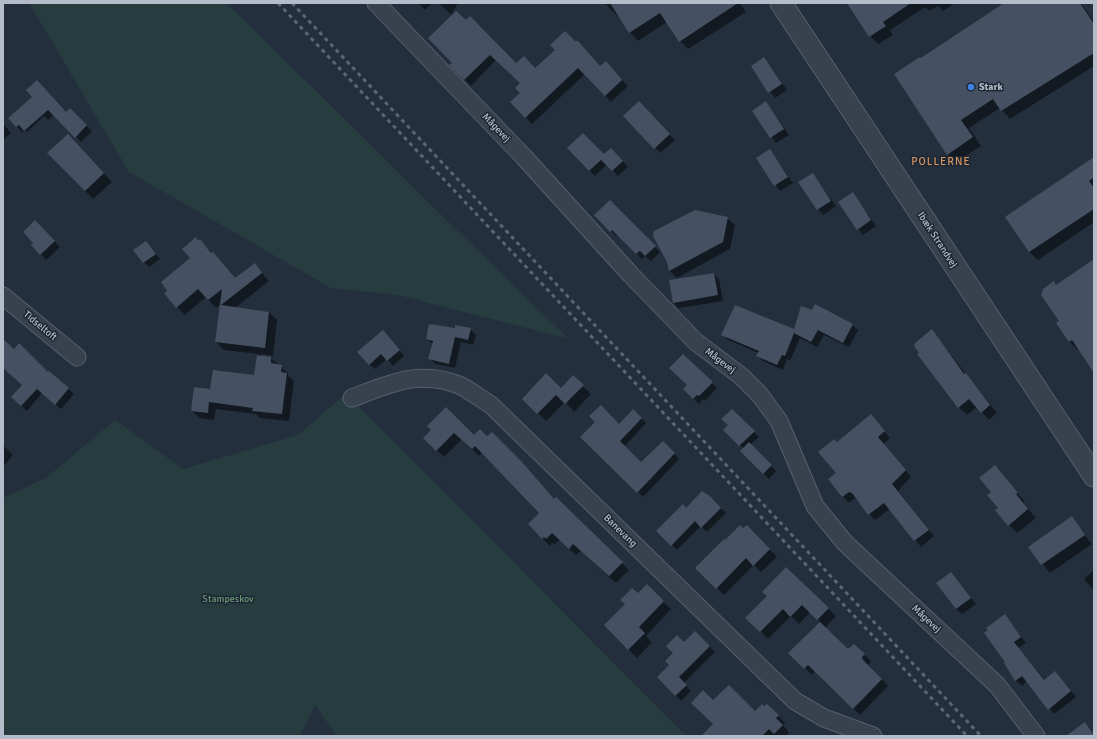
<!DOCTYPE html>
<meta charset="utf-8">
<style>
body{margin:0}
#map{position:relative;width:1097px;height:739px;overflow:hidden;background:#242f3e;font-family:Signika,sans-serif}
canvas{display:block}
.frame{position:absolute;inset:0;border:4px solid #b4bcc9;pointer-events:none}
</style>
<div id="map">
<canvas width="1097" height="739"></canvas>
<div class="frame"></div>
</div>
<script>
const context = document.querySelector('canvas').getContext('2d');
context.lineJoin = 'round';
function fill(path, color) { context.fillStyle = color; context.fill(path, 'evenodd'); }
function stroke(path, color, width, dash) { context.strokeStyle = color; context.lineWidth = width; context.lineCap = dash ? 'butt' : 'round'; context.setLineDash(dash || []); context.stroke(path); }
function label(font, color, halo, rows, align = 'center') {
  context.font = font + ' Signika,sans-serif'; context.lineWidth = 3; context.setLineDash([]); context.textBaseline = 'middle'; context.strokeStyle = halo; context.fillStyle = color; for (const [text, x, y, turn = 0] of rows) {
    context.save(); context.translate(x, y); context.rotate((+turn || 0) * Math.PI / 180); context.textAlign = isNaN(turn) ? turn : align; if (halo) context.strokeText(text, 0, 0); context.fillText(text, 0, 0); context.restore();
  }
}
fill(new Path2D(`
 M29 3H226C341 114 453 228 569 339L398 295 331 288 129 172Z
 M346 393 686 736H337L315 705 300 736H3V498L46 478 115 420 183 469 298 435Z`), '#263c3f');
fill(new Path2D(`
 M418 3H432L425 10Z
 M439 3H458L451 15Z
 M605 3H740L746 12 688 49 680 41 667 22 638 41 630 32 618 15 617 16Z
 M848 3H955L943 11 938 6 929 11 925 7 890 30 893 35 878 44 870 36Z
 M1006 3H1081L1094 22V66L1010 119 1000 108 969 128 981 146 956 162 948 154 921 60Z
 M456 13 516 64 535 69 601 67 611 69 628 86 611 102 585 74 532 124 511 102 521 93V83L496 60 471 86 451 65 453 63Z
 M764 58 787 90 775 98 752 67Z
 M33 97 66 114 70 110 92 131 81 142 54 115 48 120 44 116 27 132 25 130 22 132 10 118Z
 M639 102 675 140 660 153 625 116Z
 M766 102 789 135 776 143 753 111Z
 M3 124 11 133 3 140Z
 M76 144 112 182 93 199 85 191Z
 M569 148 604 156 611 149 628 167 618 176 607 164 595 176Z
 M770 150 793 183 780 191 757 159Z
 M1094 159V222L1038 260 1029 252Z
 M812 174 836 206 823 215 818 209Z
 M853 194 876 226 863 235 858 229Z
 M610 201 660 252 651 261 645 256 642 259 618 235 616 236 595 215Z
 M727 218 735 225 730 249 677 278 670 271 668 262Z
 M35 222 60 247 46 260 32 245 34 243Z
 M200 240 235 279 255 265 269 281 235 308 269 312 277 320 273 356 262 354 261 356 271 358 288 373V376L294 381 289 421 260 418 256 414 216 409 214 420 200 418 192 411 211 390 255 376 258 354 224 350 216 342 221 304 216 308 206 297 185 315 177 307 168 291 192 258Z
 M146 242 160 259 149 267 144 262Z
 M1094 261V370L1079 349 1078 350 1070 342 1057 324 1060 322 1054 282 1057 285Z
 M714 274 719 279 723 301 679 308 674 303Z
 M852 325 858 330 849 347 824 335 817 347 800 338 790 361 787 359 783 370 763 361 758 356 759 353 728 340 723 334 794 331Z
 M456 329H470L476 335 473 345 461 342 455 368 435 364 430 358 433 344 427 339Z
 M932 331 997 413 989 420 977 407 967 415 959 407 921 353Z
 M388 337 404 356 393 366 387 359 375 369 369 364Z
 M3 341 48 373 49 372 74 394 61 409 42 393 27 411 18 403 23 385 3 367Z
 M683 355 717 388 705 401 703 399 699 404 689 394Z
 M573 377 591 394 574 412 565 402 546 421 524 399 561 389Z
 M732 410 759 437 750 445 776 471 769 479 741 451 744 449 725 430 729 425Z
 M633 411 646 423 624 447 641 464 663 442 679 459 643 497 581 437 619 425Z
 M871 415 890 438 883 444 911 477 898 491 934 536 921 547 890 509 875 520 855 498 849 503 843 497 837 473V443Z
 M428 426 474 436 555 500 556 498 629 570 616 583 581 551 576 555 560 540 554 545 552 543 550 546 529 525 541 513 483 452 479 456 462 439 444 457 424 438 432 430Z
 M3 445 13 455 3 467Z
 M995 467 1025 502 1023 503 1036 518 1017 533 1009 525 992 492Z
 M710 498 726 513 707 532 701 526 677 550 658 531 686 509Z
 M1071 518 1092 544 1050 573 1029 547Z
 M747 527 777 557 761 572 754 565 724 595 696 568 725 542Z
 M786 568 836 616 825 628 848 651 854 645 871 661 868 665 888 686 860 715 815 671 812 675 790 653 821 622 810 612 799 624 791 616 768 639 747 618 768 596Z
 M1094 570V591L1084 579Z
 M951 573 976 604 962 614 956 609Z
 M647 586 671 609 646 636 652 642 637 658 605 625Z
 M1005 615 1026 643 1018 648 1045 680 1060 678 1076 697 1054 714 1027 681 1022 686 1016 681 1005 663 1007 662Z
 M695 632 715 652 684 683 691 691 681 701 658 677 670 665 684 643Z
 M713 702 755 713 767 705 785 723 783 725 789 733 786 736H702L714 724Z`), '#0007');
fill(new Path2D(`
 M610 3H738L679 42 660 13 629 33Z
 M847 3H911L883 22 886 26 869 37Z
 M1004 3H1080L1094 24V53L1001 111 993 99 961 120 973 137 947 155 894 74 920 57 921 58Z
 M456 11 466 20 470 16 516 63 524 56 535 68 555 50 550 45 565 31 575 41H578L600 66 606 61 622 80 605 96 578 68 525 118 510 102 520 93 515 88 520 83 490 55 464 80 449 65 452 63 428 38Z
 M764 57 782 84 768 93 751 66Z
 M37 80 66 112 70 108 87 125 75 138 48 110 24 131 19 125 16 127 8 118 32 97 26 90Z
 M639 101 670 134 654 149 623 116Z
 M766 101 784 129 770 138 752 111Z
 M583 133 604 154 611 148 623 161 612 171 601 160 589 171 567 148Z
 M68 134 104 173 85 191 47 153Z
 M770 149 788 177 774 186 756 158Z
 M1094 157V177L1089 181 1094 188V209L1029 252 1005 217Z
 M813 173 831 201 817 210 798 182Z
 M853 192 871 220 857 230 838 202Z
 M610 200 656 246 645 256 640 251 636 254 612 230 610 232 594 215Z
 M695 210 728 217 723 242 669 271 667 262 653 236 654 231Z
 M35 220 55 241 40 255 31 245 33 243 23 232Z
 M196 237 198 241 200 239 211 253 213 252 235 278 255 263 262 273 221 305 269 312 265 348 215 342 222 289 208 300 198 289 176 308 164 293 167 291 161 282 190 258 182 249Z
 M146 241 156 254 143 263 133 250Z
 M1094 259V373L1072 340 1069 342 1056 323 1059 321 1041 295 1043 289 1054 281 1056 285Z
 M714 273 718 295 673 303 669 280Z
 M815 304 853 324 843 343 818 330 811 342 794 333 785 356 782 355 777 365 756 356 759 351 721 335 735 305 794 329 801 306 812 310Z
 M429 324 455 328V325L471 328 468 340 455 337 449 364 428 359 433 341 426 339Z
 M932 329 964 374 966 373 990 405 981 413 969 399 958 408 917 354 919 353 914 346 915 343Z
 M383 330 400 350 387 361 381 354 369 365 357 352Z
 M3 339 14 349 19 343 48 372 49 371 69 388 55 405 37 389 21 406 11 397 22 385 3 368Z
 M683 354 713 382 699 396 697 395 693 399 683 389 687 385 669 368Z
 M257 355 271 357V363L282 365 281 372 287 373 282 414 252 411 253 408 209 402 208 413 191 411 194 387 210 389 213 370 254 375Z
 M546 373 561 388 573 375 584 385 565 404 556 395 537 414 522 399Z
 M601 405 619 424 633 409 642 418 620 441 641 462 663 441 675 453 637 493 580 437 595 422 589 416Z
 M446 407 474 435 480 429 487 436 492 432 522 462 554 499 556 497 623 562 609 576 573 544 569 549 552 533 546 539 544 537 542 539 528 524 539 513 475 446 472 449 454 433 436 451 423 438 431 430 427 426Z
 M732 409 755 431 739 446 723 430 728 425 721 419Z
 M871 414 885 431 878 437 906 470 892 484 929 530 914 541 884 503 868 515 852 493 849 492 842 497 828 479 836 473 818 452 834 439 837 442Z
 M749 442 772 465 763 474 740 451Z
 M995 465 1018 493 1016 494 1028 509 1008 526 995 510 998 508 987 495 991 492 979 478Z
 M702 491 711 497 721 508 701 528 695 521 671 546 656 531 683 504 686 508Z
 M1072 516 1085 535 1041 565 1028 547Z
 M740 525 743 528 747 525 770 549 753 566 746 558 716 589 695 568 724 539 725 540Z
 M786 567 829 608 817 620 802 605 790 617 783 609 760 632 745 618 767 596 762 592Z
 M951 572 971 598 956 609 936 583Z
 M647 584 664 601 639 627 645 633 628 650 604 625 625 604 620 600 632 588 638 593Z
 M1005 614 1021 637 1014 642 1044 680 1055 671 1071 691 1048 710 1022 676 1015 681 1004 663 1005 662 984 633 988 630 986 628Z
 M820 622 848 649 854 644 865 654 862 657 863 660 882 679 853 709 808 665 804 669 788 653Z
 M695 631 710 646 679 677 687 685 675 696 657 677 669 665 665 661 673 653 666 646 677 635 684 642Z
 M729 685 755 711 762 704 764 706 767 704 779 715 776 718 783 725 774 734 769 729 762 736H701L713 724 691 703 703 690 713 700Z
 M1085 722 1094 736H1066Z`), '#455162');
const minor = new Path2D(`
 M376 3 522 155 631 275 696 342 741 376 760 395 779 421 815 506 845 543 997 685 1036 736
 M3 296 77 357
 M352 398C389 384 420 369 459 385 470 390 481 399 491 405L795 701 824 718 873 736`);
const tertiary = new Path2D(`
 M781 3 1094 476`);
stroke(minor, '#565f6c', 19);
stroke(tertiary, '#565f6c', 23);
stroke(minor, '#38414e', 17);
stroke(tertiary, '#38414e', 21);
stroke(new Path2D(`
 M278 3 967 736
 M292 3 981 736`), '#5a6575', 3, [4, 4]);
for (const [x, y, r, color] of [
 [971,87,4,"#3f7fe0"]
]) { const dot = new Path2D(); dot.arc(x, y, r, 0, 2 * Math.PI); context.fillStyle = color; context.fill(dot); stroke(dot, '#1d2633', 1.5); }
label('bold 10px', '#b4bcc9', '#1d2633', [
 ["Stark",979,87]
], 'left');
label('10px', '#b4bcc9', '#1d2633', [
 ["Mågevej",496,128,46],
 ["Ibæk Strandvej",937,240,57],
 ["Tidseltoft",40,326,40],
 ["Mågevej",720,361,37],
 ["Banevang",620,531,44],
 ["Mågevej",926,619,43]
]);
label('10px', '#6b9a76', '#1d2633', [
 ["Stampeskov",228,599]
]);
context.letterSpacing = '1px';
label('11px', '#d59563', '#1d2633', [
 ["POLLERNE",941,162]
]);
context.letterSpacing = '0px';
</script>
